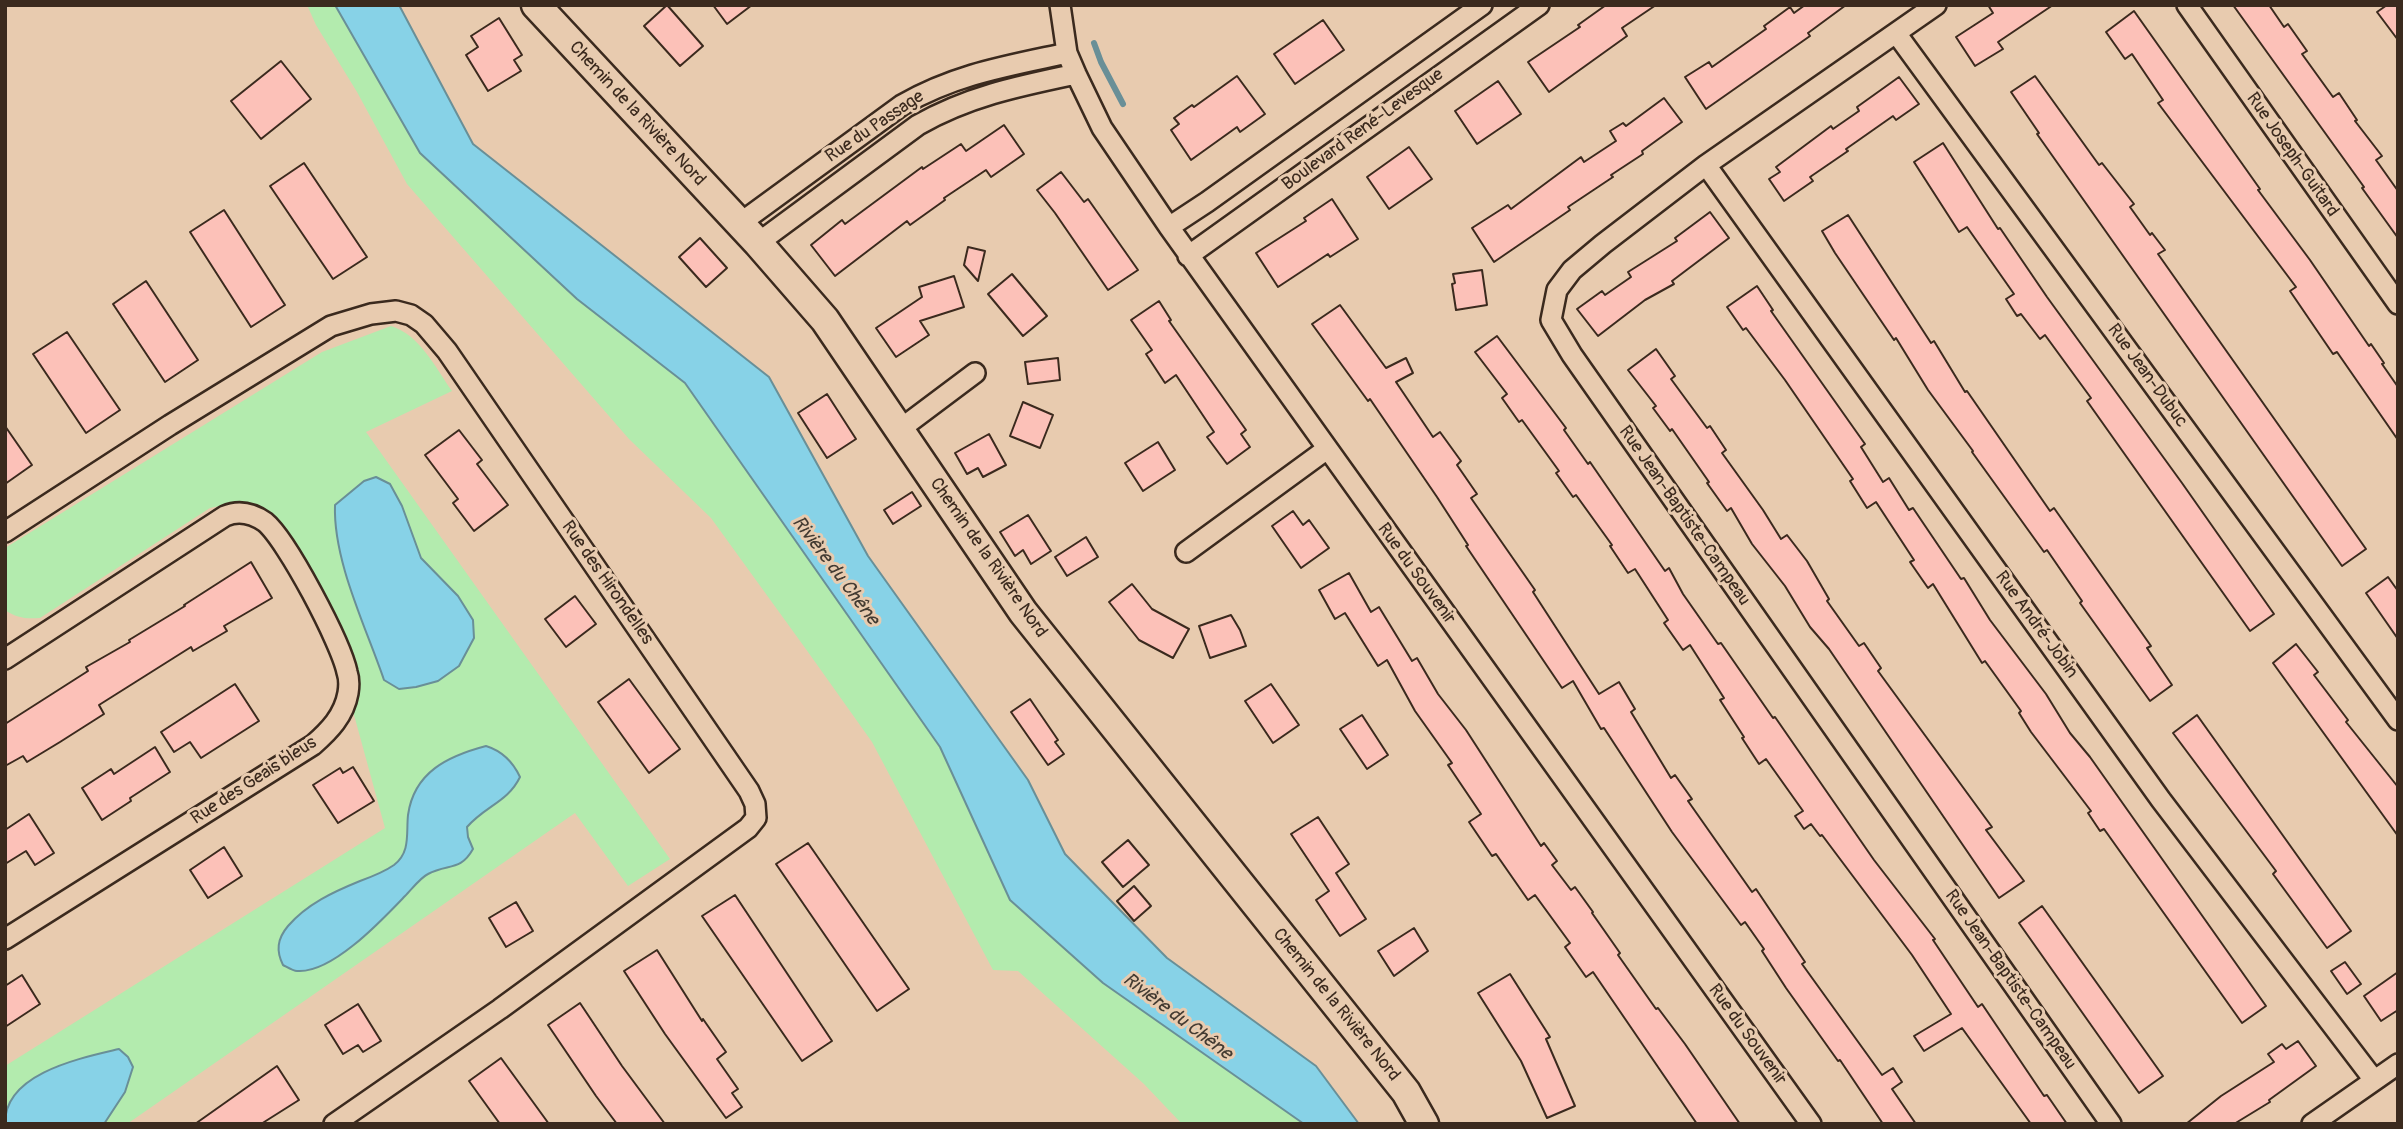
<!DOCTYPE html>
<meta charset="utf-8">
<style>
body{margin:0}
#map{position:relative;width:2403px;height:1129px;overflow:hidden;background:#e8cbaf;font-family:Pangolin,sans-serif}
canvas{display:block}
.frame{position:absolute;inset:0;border:7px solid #3b2a1e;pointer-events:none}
</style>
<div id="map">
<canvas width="2403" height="1129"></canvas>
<div class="frame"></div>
</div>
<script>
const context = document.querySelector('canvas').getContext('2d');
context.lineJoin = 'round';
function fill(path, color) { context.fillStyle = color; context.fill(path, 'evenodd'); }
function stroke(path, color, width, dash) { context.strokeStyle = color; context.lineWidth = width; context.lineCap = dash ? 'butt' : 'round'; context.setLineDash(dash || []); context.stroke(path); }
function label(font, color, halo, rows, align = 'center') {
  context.font = font + ' Pangolin,sans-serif'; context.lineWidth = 6; context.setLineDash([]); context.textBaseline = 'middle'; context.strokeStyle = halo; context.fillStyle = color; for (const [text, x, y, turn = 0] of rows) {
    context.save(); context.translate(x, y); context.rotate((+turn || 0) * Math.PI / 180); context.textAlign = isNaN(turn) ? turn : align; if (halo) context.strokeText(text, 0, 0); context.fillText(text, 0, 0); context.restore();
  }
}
fill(new Path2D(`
 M307 5H335L420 153 577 299 685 383 940 747 1010 900 1103 983 1304 1124H1182L1144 1084 1018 971 993 970 872 742 808 652 711 518 629 439 407 184 357 92 316 25Z
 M391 326C420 335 435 367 452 391L366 432 670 859 628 886 575 813 127 1124H5V1066L385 828 348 693 275 522C248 501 244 501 210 508L40 618C25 619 17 618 5 610V548L322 352Z`), '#b3ebae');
const water = new Path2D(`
 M335 5H399L473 144 769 377 868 556 1028 780 1065 854 1167 958 1316 1066 1359 1124H1304L1103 983 1010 900 940 747 685 383 577 299 420 153Z
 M376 477 390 484 402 506 421 558 458 596 473 620 474 638 459 666 438 681 416 687 399 689 384 680C366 627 333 561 335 505L364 481Z
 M486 746C502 751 513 762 520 777 508 802 485 806 467 827L468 837 473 849C460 872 448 863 428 874 420 878 412 889 405 896 383 919 332 974 297 971 293 971 287 967 283 965 276 951 277 939 288 926 307 904 333 892 360 881 371 877 384 872 394 865 411 852 406 833 408 815 414 772 448 756 486 746Z
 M119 1049 128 1057 133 1067 125 1092 104 1124H5C4 1073 81 1058 119 1049Z`);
fill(water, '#87d2e7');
stroke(water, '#698f97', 2);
stroke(new Path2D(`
 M1094 43 1101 62 1123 104`), '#698f97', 6);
const building = new Path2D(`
 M667 5 703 46 680 66 644 26Z
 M713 5H752L727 24Z
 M1606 5H1656L1622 28 1627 36 1549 92 1528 62 1580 27 1578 25Z
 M1805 5H1846L1808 33 1810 36 1706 109 1685 77 1709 62 1712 67 1766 29 1764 26 1790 7 1794 13Z
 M1988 5H2053L1998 42 2003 49 1975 66 1956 37 1993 13Z
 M2233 5H2269L2284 27 2288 24 2307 51 2302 54 2333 97 2339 93 2357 120 2355 121 2382 156 2376 160 2398 191V238L2362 188 2364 187Z
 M2387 5H2398V40L2377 12Z
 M2134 11 2260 189 2258 190 2310 260 2369 346 2371 344 2384 363 2382 364 2398 387V440L2337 352 2333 354 2290 291 2296 287 2158 103 2163 100 2132 54 2125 59 2106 32Z
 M499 18 522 55 514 60 521 71 488 91 466 55 478 47 471 36Z
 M1323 20 1344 50 1295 84 1274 54Z
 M281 61 311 99 261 139 231 101Z
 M1237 76 1265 114 1240 132 1237 127 1191 160 1171 130 1179 124 1174 118 1192 105 1194 107Z
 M2035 76 2099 165 2102 163 2134 204 2130 207 2150 235 2152 233 2165 250 2158 254 2366 549 2342 566 2037 134 2039 133 2011 92Z
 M1899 77 1919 104 1896 120 1893 116 1846 149 1848 151 1810 177 1813 181 1784 201 1769 179 1780 172 1776 167 1831 126 1833 129 1859 111 1857 107Z
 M1498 81 1521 114 1477 144 1455 111Z
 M1664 98 1682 122 1642 151 1643 154 1611 175 1613 177 1568 207 1570 210 1494 262 1472 228 1508 205 1511 209 1581 157 1584 162 1616 141 1610 131 1623 123 1626 126Z
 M1004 125 1024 154 991 177 986 170 944 198 945 200 910 225 907 221 835 276 811 245 842 220 845 224 922 167 923 169 961 144 966 151Z
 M1943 143 1998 229 2000 228 2047 297 2182 483 2274 614 2250 631 2087 401 2091 398 2045 335 2040 339 2021 314 2017 316 2006 299 2014 294 1967 227 1959 232 1914 162Z
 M1409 147 1432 179 1389 209 1367 177Z
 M304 163 367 257 333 279 270 186Z
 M1061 172 1084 202 1088 199 1138 270 1108 290 1055 213 1037 190Z
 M1332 199 1358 239 1330 257 1328 254 1278 287 1256 253 1306 221 1304 218Z
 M224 210 285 305 251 327 190 232Z
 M1710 212 1729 238 1672 281 1674 284 1645 300 1598 336 1577 309 1602 291 1605 295 1631 277 1628 272 1677 241 1675 238Z
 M1848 215 1931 343 1934 341 1965 392 1967 391 2050 511 2054 508 2151 646 2147 648 2172 685 2150 701 2080 603 2082 601 2047 550 2044 552 1972 452 1973 451 1928 390 1896 338 1894 340 1835 253 1822 231Z
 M700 238 727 268 706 287 679 257Z
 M968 247 985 251 978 281 964 265Z
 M1482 270 1487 305 1456 310 1452 284 1455 283 1453 274Z
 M1012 274 1047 316 1023 336 988 294Z
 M954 276 964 307 920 321 929 335 896 357 876 328 922 297 919 287Z
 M146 281 198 360 165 382 113 304Z
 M1757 286 1773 310 1771 311 1865 444 1861 447 1883 482 1889 478 1909 510 1913 508 1961 579 1964 578 1990 620 2046 694 2070 733 2090 757 2266 1006 2242 1023 2104 829 2100 831 2088 813 2091 811 2031 732 2019 713 2021 711 1985 661 1982 663 1933 584 1928 588 1910 562 1914 560 1876 502 1867 508 1850 481 1853 479 1785 380 1746 328 1743 330 1727 307Z
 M1159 301 1171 320 1169 321 1246 430 1241 434 1250 447 1227 464 1207 437 1214 432 1176 375 1165 383 1146 354 1152 350 1131 320Z
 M1340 305 1386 368 1406 358 1413 373 1396 382 1433 437 1440 432 1461 461 1457 465 1477 494 1471 498 1535 590 1533 592 1599 694 1619 682 1635 709 1631 712 1671 778 1675 775 1692 799 1688 801 1752 892 1756 889 1805 962 1802 964 1882 1075 1893 1068 1902 1082 1892 1089 1916 1124H1883L1840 1060 1838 1061 1786 988 1762 951 1764 949 1745 922 1741 925 1672 832 1604 728 1601 729 1573 681 1562 688 1466 546 1468 545 1437 497 1370 399 1368 401 1312 324Z
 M67 332 120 410 86 433 33 354Z
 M1497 336 1566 428 1564 430 1588 464 1590 462 1665 571 1669 568 1683 594 1718 644 1721 643 1773 718 1775 717 1874 860 1935 939 1933 940 1978 1007 1982 1004 2044 1096 2047 1095 2067 1124H2031L1962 1028 1924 1051 1914 1036 1951 1014 1912 955 1822 835 1820 836 1811 824 1804 829 1795 816 1803 811 1766 759 1759 764 1742 738 1744 737 1720 700 1724 698 1690 645 1683 650 1664 623 1668 620 1635 569 1628 573 1610 546 1612 545 1576 495 1573 497 1556 473 1559 471 1522 420 1519 422 1502 398 1507 394 1475 352Z
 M1656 349 1675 376 1671 379 1707 428 1710 426 1726 450 1722 453 1763 510 1781 539 1787 535 1807 561 1829 599 1827 601 1859 646 1864 643 1881 668 1878 671 1992 827 1986 830 2024 881 1999 898 1829 649 1810 627 1785 586 1752 544 1731 508 1727 511 1707 483 1709 482 1672 429 1670 431 1653 408 1656 406 1628 370Z
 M1058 358 1060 380 1028 384 1025 362Z
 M827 394 856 439 827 458 798 413Z
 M1023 402 1053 415 1040 448 1010 436Z
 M5 426 32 465 5 484Z
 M459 430 482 460 477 464 508 505 474 531 453 503 458 499 425 455Z
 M989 434 1006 465 983 477 978 468 967 474 955 453Z
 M1158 442 1175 470 1143 491 1125 463Z
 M912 492 921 506 893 524 884 510Z
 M1293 511 1303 525 1309 520 1329 548 1301 568 1272 526Z
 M1028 515 1051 551 1031 564 1023 550 1015 556 1000 532Z
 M1086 537 1098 557 1067 576 1055 557Z
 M251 562 272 598 224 626 227 631 193 651 191 647 99 705 104 714 60 742 27 762 23 756 5 766V724L88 671 86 667 130 642 129 640 185 606 184 605Z
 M1349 573 1371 612 1379 607 1412 661 1417 658 1438 694 1466 730 1541 846 1544 843 1557 861 1552 865 1571 890 1575 887 1593 912 1592 913 1620 953 1618 955 1656 1009 1658 1008 1685 1044 1740 1124H1697L1593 972 1586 977 1565 947 1570 943 1535 895 1528 900 1496 854 1492 856 1469 822 1481 814 1448 765 1452 763 1415 711 1387 660 1378 666 1345 613 1335 619 1319 590Z
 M2388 577 2398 591V639L2366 593Z
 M1132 584 1152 609 1189 629 1173 658 1139 640 1109 602Z
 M575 596 596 624 566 647 545 619Z
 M1231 615 1240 630 1246 646 1210 658 1199 626Z
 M2296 644 2318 672 2314 675 2348 720 2346 722 2398 787V836L2273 663Z
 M629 679 680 749 649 773 598 702Z
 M235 684 259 721 201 758 190 742 174 752 161 732Z
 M1271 684 1299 725 1273 743 1245 701Z
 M1030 699 1058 740 1055 742 1064 754 1048 765 1011 712Z
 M1362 715 1388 755 1367 769 1340 729Z
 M2197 715 2351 931 2327 948 2273 874 2276 871 2173 733Z
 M155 747 170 772 130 798 131 801 102 820 82 788 111 769 114 774Z
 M353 767 374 801 338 823 313 785 340 768 343 773Z
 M29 814 54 853 35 865 26 851 5 864V830Z
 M1318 817 1349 864 1336 873 1366 919 1340 936 1316 900 1329 891 1291 834Z
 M1128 840 1149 865 1123 887 1102 862Z
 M808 843 909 989 877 1011 776 864Z
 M224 847 242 876 208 898 190 870Z
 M1134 886 1151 906 1134 921 1117 901Z
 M735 895 832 1041 802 1061 702 916Z
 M516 902 533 931 506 947 489 918Z
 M2042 906 2163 1076 2139 1093 2019 923Z
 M1414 928 1428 951 1394 976 1378 951Z
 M657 950 702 1021 703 1019 726 1052 717 1059 738 1089 732 1093 742 1107 726 1118 665 1034 624 971Z
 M2345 962 2361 984 2347 994 2331 971Z
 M2398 972V1010L2381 1021 2364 996Z
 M1510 974 1550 1037 1546 1039 1575 1106 1547 1118 1521 1061 1478 993Z
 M22 975 40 1004 5 1027V986Z
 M580 1003 622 1066 665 1124H617L596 1096 548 1025Z
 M358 1004 381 1041 363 1052 358 1045 343 1054 325 1025Z
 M2298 1041 2316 1066 2269 1100 2270 1102 2234 1124H2186L2221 1096 2274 1062 2268 1054 2282 1044 2286 1049Z
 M501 1058 549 1124H500L469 1081Z
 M277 1066 299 1100 261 1124H195Z`);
fill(building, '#fcc1b8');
stroke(building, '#3b2a1e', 2);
const street = new Path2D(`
 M1060 5 1067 53 1076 74 1102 128 1169 227 1811 1124
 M1936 5 1706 165 1603 244 1572 270 1557 290 1551 320 1572 355 2111 1124
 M2187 5 2398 304
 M1896 33 2398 720
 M1706 165 2161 800 2374 1080
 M739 224 902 105C956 74 1007 66 1067 53
 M1169 227 1207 202 1482 5
 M758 243 918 125C969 96 1019 86 1076 74
 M1188 256 1539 5
 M899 430 975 373
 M5 532 170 425 331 326 371 314 396 311 411 315 424 324 447 351 749 791 755 804 756 818 748 828 500 1009 334 1124
 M1186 552 1327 449
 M5 659 225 516C239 510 252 513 265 522 287 540 341 643 347 672 349 678 349 687 348 693 344 716 329 731 313 745L5 939
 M2312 1124 2398 1064`);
const secondary = new Path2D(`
 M536 5 758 243 825 320 1023 612 1406 1092 1424 1124`);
stroke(street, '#3b2a1e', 24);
stroke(secondary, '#3b2a1e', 33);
stroke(street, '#e8cbaf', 19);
stroke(secondary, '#e8cbaf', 28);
label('18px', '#3b2a1e', '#e8cbaf', [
 ["Chemin de la Rivière Nord",637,114,47],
 ["Rue du Passage",875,127,-34],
 ["Boulevard René-Levesque",1363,130,-36],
 ["Rue Joseph-Guitard",2292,155,55],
 ["Rue Jean-Dubuc",2147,376,54],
 ["Rue Jean-Baptiste-Campeau",1684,516,55],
 ["Chemin de la Rivière Nord",988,558,55],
 ["Rue du Souvenir",1416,574,54],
 ["Rue des Hirondelles",607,583,55],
 ["Rue André-Jobin",2036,625,54],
 ["Rue des Geais bleus",254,781,-33],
 ["Rue Jean-Baptiste-Campeau",2010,980,55],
 ["Chemin de la Rivière Nord",1336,1005,51],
 ["Rue du Souvenir",1747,1035,54]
]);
label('italic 19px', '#433b32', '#e8cbaf', [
 ["Rivière du Chêne",835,571,53],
 ["Rivière du Chêne",1177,1017,37]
]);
</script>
